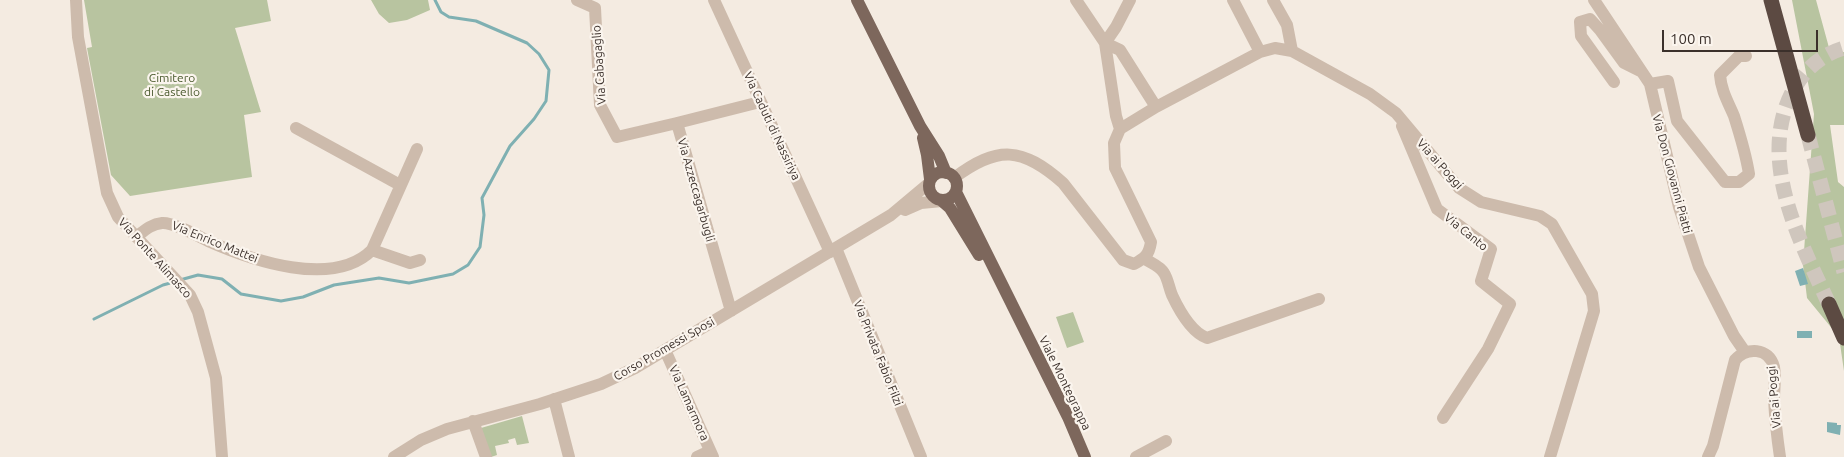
<!DOCTYPE html>
<style>
body{margin:0}
#map{position:relative;width:1844px;height:457px;overflow:hidden;background:#f4ebe1;font-family:Ubuntu,sans-serif}
canvas{display:block}
.scale{position:absolute;left:1662px;top:30px;width:156px;height:22px;box-sizing:border-box;border:2px solid #3b302b;border-top:0;padding-left:6px;font-size:15px;line-height:18px;white-space:nowrap;color:#3b302b;-webkit-text-stroke:4px #fbf5ee;paint-order:stroke}
</style>
<div id="map">
<canvas width="1844" height="457"></canvas>
<div class="scale">100 m</div>
</div>
<script>
const context = document.querySelector('canvas').getContext('2d');
context.lineJoin = 'round';
function fill(path, color) { context.fillStyle = color; context.fill(path, 'evenodd'); }
function stroke(path, color, width, dash) { context.strokeStyle = color; context.lineWidth = width; context.lineCap = dash ? 'butt' : 'round'; context.setLineDash(dash || []); context.stroke(path); }
function label(font, color, halo, rows, align = 'center') {
  context.font = font + ' Ubuntu,sans-serif'; context.lineWidth = 4.5; context.setLineDash([]); context.textBaseline = 'middle'; context.strokeStyle = halo; context.fillStyle = color; for (const [text, x, y, turn = 0] of rows) {
    context.save(); context.translate(x, y); context.rotate((+turn || 0) * Math.PI / 180); context.textAlign = isNaN(turn) ? turn : align; if (halo) context.strokeText(text, 0, 0); context.fillText(text, 0, 0); context.restore();
  }
}
fill(new Path2D(`
 M84 0H267L271 21 235 28 261 112 244 115 252 177 130 196 111 175 87 48 92 47Z
 M371 0H428L430 10 407 20 389 23 379 14Z
 M1792 0H1816L1831 55 1844 52V125H1830L1838 182 1844 187V371L1839 337 1807 298 1803 265 1814 114Z
 M1073 312 1084 342 1067 348 1056 317Z
 M522 416 529 443 517 445 515 438 508 440 509 443 495 446 497 455 491 457 481 428Z`), '#b8c4a0');
fill(new Path2D(`
 M1803 268 1808 284 1800 286 1795 271Z
 M1797 331H1812V338H1797Z
 M1827 422 1837 423V425H1841L1840 435 1827 432Z`), '#7fb0b2');
stroke(new Path2D(`
 M180 280 198 275 222 279 241 294 281 301 303 297 334 285 379 278 409 283 453 274 468 265 480 247 484 215 482 198 510 146 534 119 546 101 549 70 539 54 527 43 476 21 449 17 441 12 435 0
 M94 319 163 285 174 282`), '#7fb0b2', 3);
stroke(new Path2D(`
 M1808 135 1844 272
 M1829 304C1799 239 1755 157 1795 87 1806 68 1823 54 1844 48`), '#cfc6bd', 15, [15, 8]);
stroke(new Path2D(`
 M76 0 78 37 107 193 118 217 190 295 198 312 216 378 222 457
 M577 0 595 8 600 105 617 137 677 123
 M714 0 830 252
 M1076 0 1105 43 1116 116 1120 129
 M1233 0 1260 52
 M1273 0 1287 25 1292 51
 M1594 0 1650 84 1679 207 1699 267 1734 336 1745 352
 M1105 43 1120 50 1156 107
 M1105 43 1116 27 1130 0
 M1614 82 1581 36 1580 22 1590 19 1600 30 1624 63 1640 71
 M1650 84 1668 81 1677 121 1725 182H1739L1749 174C1746 154 1740 135 1734 116 1728 102 1721 90 1720 75L1739 56H1746
 M1402 126 1437 209 1491 249 1481 281 1510 304 1488 349 1443 418
 M296 128 400 185
 M1120 129 1156 107 1260 52 1275 48 1292 51 1370 94 1396 113 1459 188 1481 202 1540 216 1552 224 1592 294 1594 311 1550 457
 M954 178C998 145 1022 147 1063 183L1123 260 1134 264C1145 258 1149 255 1151 242L1115 168 1114 143 1120 129
 M905 210 921 203 942 201
 M136 237C144 231 151 224 162 223 173 222 198 236 208 241 251 260 333 289 372 250L417 149
 M836 248 921 457
 M372 250 410 263 420 260
 M1145 259C1151 263 1160 266 1164 273 1168 279 1169 288 1172 295 1179 310 1191 332 1207 338L1319 299
 M731 311 677 123 760 102
 M665 350 713 457
 M554 399 569 457
 M473 421 486 457
 M394 457 421 440 447 429 540 404 601 384 635 368 891 215 928 184
 M697 457 710 451
 M1136 457 1166 441
 M1708 457 1713 446 1735 360C1746 347 1769 347 1774 367 1776 377 1774 389 1774 399 1775 418 1777 437 1780 457`), '#cdbbac', 12);
stroke(new Path2D(`
 M857 0 920 126 939 156 946 173
 M923 138 927 155 930 179
 M929 186a14 14 0 1 1 28 0a14 14 0 1 1-28 0Z
 M956 192 1068 417 1085 457
 M942 201 950 208 979 255`), '#7d675c', 12);
stroke(new Path2D(`
 M1771 0 1808 135
 M1829 304 1844 338`), '#5c4a42', 15);
label('12px', '#3b302b', '#fbf5ee', [
 ["Via Cabagaglio",599,65,-94],
 ["Via Caduti di Nassiriya",772,126,65],
 ["Via ai Poggi",1440,164,48],
 ["Via Don Giovanni Piatti",1672,174,75],
 ["Via Azzeccagarbugli",696,190,74],
 ["Via Canto",1466,232,39],
 ["Via Enrico Mattei",215,242,22],
 ["Via Ponte Alimasco",155,258,48],
 ["Corso Promessi Sposi",664,349,-30],
 ["Via Privata Fabio Filzi",878,353,68],
 ["Viale Montegrappa",1065,383,64],
 ["Via ai Poggi",1774,397,-95],
 ["Via Lamarmora",689,403,66]
]);
label('12px', '#4a5a2e', '#fbf5ee', [
 ["Cimitero",172,78],
 ["di Castello",172,92]
]);
</script>
